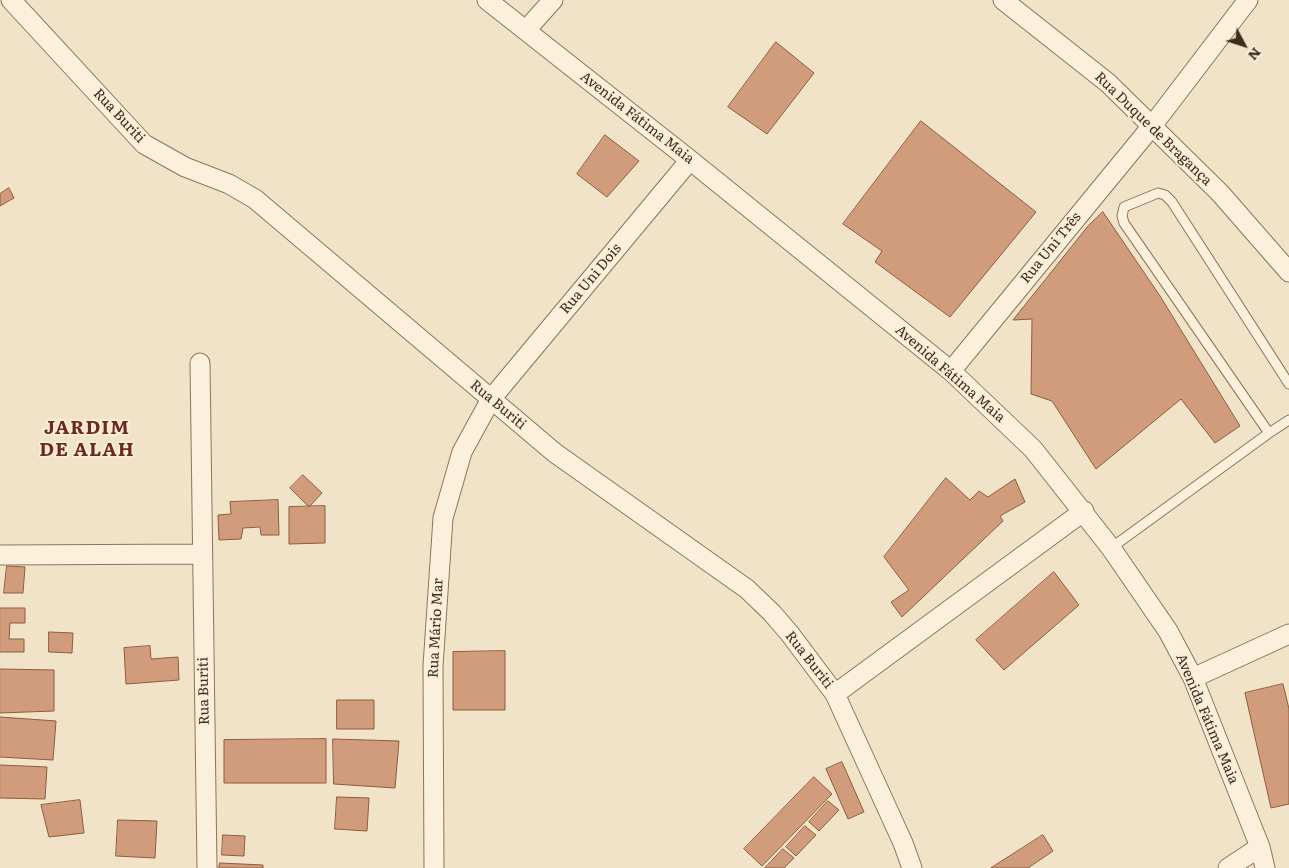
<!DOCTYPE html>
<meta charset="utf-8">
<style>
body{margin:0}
#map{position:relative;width:1289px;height:868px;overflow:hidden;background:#f1e3c7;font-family:Literata,serif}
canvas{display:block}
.north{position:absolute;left:1219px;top:20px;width:50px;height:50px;-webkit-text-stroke:4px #f8edd7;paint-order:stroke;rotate:130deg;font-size:14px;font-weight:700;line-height:20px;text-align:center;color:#3d2d1f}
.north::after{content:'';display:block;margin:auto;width:18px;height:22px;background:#3d2d1f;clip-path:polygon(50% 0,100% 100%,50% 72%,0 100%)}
</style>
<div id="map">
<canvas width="1289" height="868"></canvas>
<div class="north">N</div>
</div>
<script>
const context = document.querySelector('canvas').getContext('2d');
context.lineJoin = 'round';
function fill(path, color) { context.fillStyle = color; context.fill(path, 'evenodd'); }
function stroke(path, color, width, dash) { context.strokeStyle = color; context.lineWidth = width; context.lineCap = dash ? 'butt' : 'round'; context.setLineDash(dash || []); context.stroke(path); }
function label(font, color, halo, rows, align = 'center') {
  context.font = font + ' Literata,serif'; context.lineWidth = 4; context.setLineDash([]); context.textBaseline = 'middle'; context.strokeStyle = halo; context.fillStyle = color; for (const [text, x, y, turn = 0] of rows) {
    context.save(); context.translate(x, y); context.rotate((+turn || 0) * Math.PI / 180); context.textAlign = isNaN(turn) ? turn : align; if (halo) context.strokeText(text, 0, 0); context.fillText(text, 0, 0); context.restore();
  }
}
const building = new Path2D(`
 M776 42 814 73 767 134 728 107Z
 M921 121 1036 212 950 317 875 262 882 251 843 224Z
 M605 135 639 161 607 197 577 174Z
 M9 188 14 198 0 206V194Z
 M1103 212 1160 296 1240 426 1215 443 1181 399 1096 469 1052 401 1031 394 1032 319 1013 320 1088 226Z
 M303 475 322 493 309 507 290 488Z
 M946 478 970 500 979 491 988 497 1015 479 1025 502 1000 516 1003 521 902 617 891 602 909 590 884 557Z
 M278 500 279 535H261L260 527 243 528 241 539 219 540 218 515 231 514 230 502Z
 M325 506V543L289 544V507Z
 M7 566 25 567 23 593H4Z
 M1054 572 1079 605 1004 670 976 640Z
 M0 608H25V623H10L9 639H24V652H0Z
 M49 632 73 633 72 653 49 652Z
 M150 646 151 659 178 657 179 680 126 684 124 648Z
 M505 651V710H453V652Z
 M0 669 54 670V711L0 713Z
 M1283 684 1289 709V804L1271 808 1245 693Z
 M337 700H374V729H337Z
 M0 717 56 721 53 760 0 757Z
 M326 739V783H224V740Z
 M333 739 399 741 395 788 334 784Z
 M842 762 864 812 848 819 826 769Z
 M0 765 47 767 45 799 0 798Z
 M814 777 832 794 762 866 744 849Z
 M337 797 369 798 367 831 335 829Z
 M80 800 84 833 49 837 41 805Z
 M828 801 839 810 819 831 809 822Z
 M118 820 157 821 155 858 116 856Z
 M805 826 816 835 796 856 786 847Z
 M223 835 245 836 244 856 222 855Z
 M1043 835 1053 851 1028 868H991Z
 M783 849 794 858 784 868H765Z
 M220 863 263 865V868H219Z`);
fill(building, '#d19c7b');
stroke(building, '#8e5c3f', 1);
const lane = new Path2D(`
 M1269 433 1124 223 1122 216 1124 207 1158 193 1165 195 1172 202 1289 384
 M1111 548 1269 433 1289 420`);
const street = new Path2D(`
 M11 0 144 144 185 167 229 184 255 199 555 453 747 589 772 613 790 634 835 694 903 843 912 868
 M487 0 690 160 951 371 1033 449 1111 548 1168 631 1193 678 1260 847 1265 868
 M1003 0 1108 83 1220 193 1289 272
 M526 30 553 0
 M200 363 207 868
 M951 371 1152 126 1248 0
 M0 555 202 554
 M1193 678 1289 634
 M835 694 1084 511
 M434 868 433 666 443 518 462 452 491 399 690 160
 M1228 868 1260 847`);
stroke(lane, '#8e745b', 11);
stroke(street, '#8e745b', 21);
stroke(lane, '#fbf0db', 9);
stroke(street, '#fbf0db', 19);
label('14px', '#3d2d1f', '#f8edd7', [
 ["Rua Buriti",119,116,47],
 ["Avenida Fátima Maia",637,118,38],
 ["Rua Duque de Bragança",1153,129,44],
 ["Rua Uni Três",1051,248,-51],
 ["Rua Uni Dois",591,279,-50],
 ["Avenida Fátima Maia",950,374,41],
 ["Rua Buriti",498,405,40],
 ["Rua Mário Mar",436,628,-87],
 ["Rua Buriti",809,660,52],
 ["Rua Buriti",204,691,-91],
 ["Avenida Fátima Maia",1207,719,67]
]);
context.letterSpacing = '1px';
label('bold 19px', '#6c2a1c', '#f8edd7', [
 ["JARDIM",87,428],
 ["DE ALAH",87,450]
]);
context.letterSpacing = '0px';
</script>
